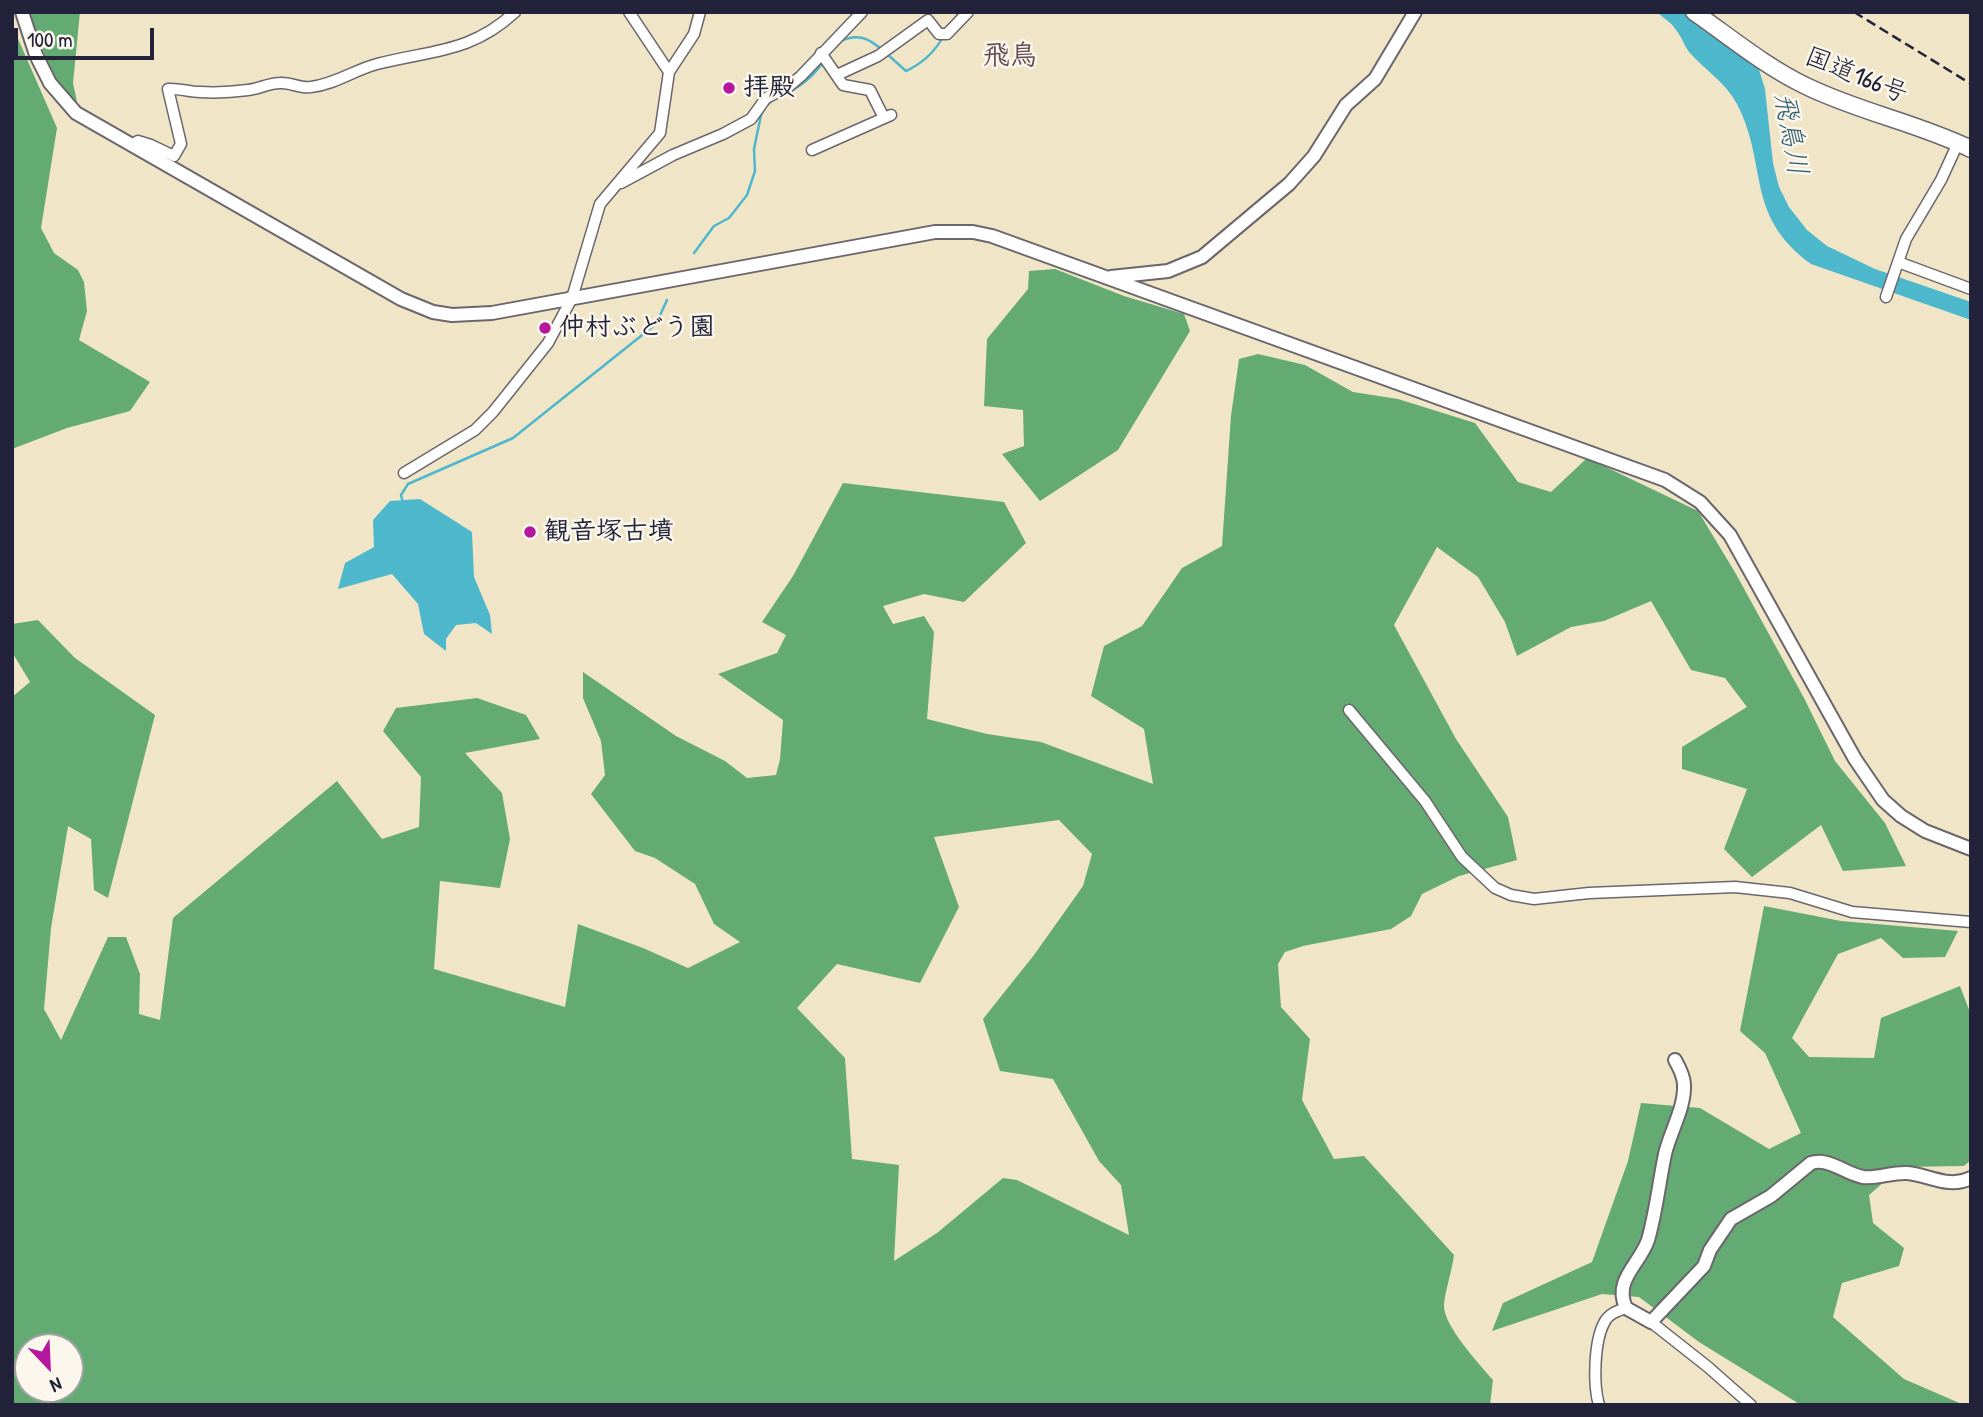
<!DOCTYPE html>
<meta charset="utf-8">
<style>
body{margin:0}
#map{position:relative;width:1983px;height:1417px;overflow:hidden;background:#f1e5c8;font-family:"Patrick Hand",sans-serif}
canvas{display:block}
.frame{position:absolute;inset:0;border:14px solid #22223b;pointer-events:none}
.north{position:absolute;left:14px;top:1333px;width:70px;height:70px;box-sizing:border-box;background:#fbf7ec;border:2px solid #a4a2a5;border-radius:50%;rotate:157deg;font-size:19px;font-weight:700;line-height:28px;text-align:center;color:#22223b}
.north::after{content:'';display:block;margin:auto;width:24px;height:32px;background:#b5179e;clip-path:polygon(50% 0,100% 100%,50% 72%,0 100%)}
.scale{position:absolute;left:14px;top:28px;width:140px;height:32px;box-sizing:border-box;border:4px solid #22223b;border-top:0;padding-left:9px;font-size:21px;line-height:24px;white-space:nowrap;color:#22223b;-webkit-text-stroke:5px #fbf7ec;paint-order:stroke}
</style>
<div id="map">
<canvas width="1983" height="1417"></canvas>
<div class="frame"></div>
<div class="north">N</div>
<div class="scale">100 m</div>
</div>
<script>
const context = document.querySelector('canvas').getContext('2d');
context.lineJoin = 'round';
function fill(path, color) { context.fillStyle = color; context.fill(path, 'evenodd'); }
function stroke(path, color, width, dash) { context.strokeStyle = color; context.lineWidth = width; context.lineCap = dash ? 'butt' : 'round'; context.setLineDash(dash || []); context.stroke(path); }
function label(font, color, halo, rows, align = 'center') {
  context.font = font + ' "Patrick Hand","Klee One",sans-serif'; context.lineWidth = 5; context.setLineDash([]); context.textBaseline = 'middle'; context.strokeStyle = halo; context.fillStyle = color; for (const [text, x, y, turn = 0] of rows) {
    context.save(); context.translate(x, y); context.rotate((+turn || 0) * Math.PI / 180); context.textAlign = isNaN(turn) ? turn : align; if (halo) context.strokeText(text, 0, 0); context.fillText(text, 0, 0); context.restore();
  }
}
fill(new Path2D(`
 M29 12H80L73 83 77 102 58 84 48 64Z
 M12 25 57 128 41 228 54 253 78 270 84 282 87 311 79 340 150 382 130 411 67 428 12 449Z
 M1055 269 1124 296 1184 314 1190 331 1118 450 1040 501 1002 454 1024 446 1023 410 984 406 987 339 1028 289 1029 271Z
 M1258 354 1305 365 1353 392 1398 399 1475 423 1518 482 1551 492 1587 458 1698 511 1736 574 1804 698 1835 761 1885 823 1906 866 1843 871 1821 825 1752 877 1724 849 1747 789 1682 769V747L1747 707 1725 678 1691 670 1651 601 1604 621 1571 627 1517 656 1505 622 1478 577 1437 547 1394 625 1456 739 1508 817 1517 860 1459 876 1422 894 1411 916 1391 929 1303 946 1285 952 1278 964 1281 1007 1310 1039 1302 1100 1334 1159 1364 1156 1454 1255C1452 1271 1445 1291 1444 1305 1443 1325 1479 1364 1493 1380L1490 1405H12V697L30 682 12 652V624L38 620 75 658 155 715 108 898 94 890 91 839 68 826 51 928 44 1009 61 1040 108 937H126L140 974 139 1014 160 1020 173 918 337 781 382 839 419 827 421 777 383 731 396 708 477 698 526 715 540 739 465 753 502 793 510 839 500 888 440 881 434 969 565 1007 578 924 643 948 688 968 740 942 714 924 695 884 655 858 635 851 591 794 605 775 601 741 583 698V672L676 736 725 761 747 778 776 775 780 759 783 720 718 674 777 653 786 635 762 622 793 576 843 483 1004 502 1026 543 964 602 924 594 883 606 893 624 924 616 934 632 927 719 987 734 1041 742 1153 784 1144 729 1091 696 1104 646 1142 626 1182 568 1222 546 1231 416 1239 359ZM1059 820 1092 854 1083 886 1034 955 983 1019 1000 1071 1053 1079 1099 1161 1121 1185 1129 1235 1017 1180 1003 1178 937 1233 894 1261 899 1165 852 1159 845 1058 797 1008 837 964 920 983 959 907 934 837ZM28 1347H70V1389H28Z
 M1764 906 1841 921 1958 931 1945 957 1903 958 1881 938 1838 954 1792 1038 1809 1057 1874 1058 1881 1018 1960 986 1971 1015V1160L1964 1166 1901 1167 1869 1195 1873 1223 1904 1248 1899 1266 1842 1283 1833 1317 1904 1379 1964 1405H1801L1699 1342 1639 1297 1602 1294 1492 1331 1503 1303 1592 1262 1628 1161 1641 1103 1700 1108 1769 1149 1801 1133 1765 1053 1740 1031Z`), '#63ab72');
fill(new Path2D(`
 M1657 12H1683L1757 63 1765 89 1773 163 1779 187 1789 207 1807 230 1827 246 1875 269 1971 302V320L1811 264C1744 215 1769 166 1737 104 1726 83 1705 70 1690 53 1684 46 1682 37 1676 30 1672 23 1663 18 1657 12Z
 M420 499 472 532 474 577 490 615 492 634 476 623 456 625 446 639V651L424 634 418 604 392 574 338 589 345 563 374 547 373 520 390 501Z`), '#4db7cb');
stroke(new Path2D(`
 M952 22 960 12
 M841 41C857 33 869 38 882 50
 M887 54 906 71C923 63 934 53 943 37
 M780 96C797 89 813 77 823 62
 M694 253 714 226 729 218 747 195 755 171 754 149 761 115 766 106 774 99
 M403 503 401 495 408 484 513 438 656 324 667 300`), '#4db7cb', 2.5);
const minor = new Path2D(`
 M821 53 843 85 870 90 884 118
 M669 72 694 34 700 12
 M837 75 878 56 928 20 939 34H947L968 12
 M132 145 138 141 151 145 174 156 181 144 168 89C179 88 189 92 200 92 215 93 233 92 248 90 259 89 269 83 280 83 290 82 301 89 311 87 336 84 354 70 377 64 431 50 471 53 515 12
 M812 150 891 115
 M621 183 673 155 723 134 751 119 766 98 788 87 801 76 862 12
 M1898 262 1971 289
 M1886 297 1906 239 1941 180 1958 143
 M404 473 475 430 493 412 548 343 572 298 600 204 660 133 669 72 629 12
 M1349 710 1425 801 1462 857 1495 888 1511 895 1534 899 1589 893 1735 887 1790 893 1852 912 1971 922
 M1651 1322 1708 1367 1751 1405
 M1599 1405C1593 1385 1594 1342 1604 1323 1608 1314 1617 1311 1626 1308`);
const tertiary = new Path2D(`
 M22 12 36 55 50 83 76 113 401 299 433 312 452 315 492 313 935 232H973L992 236 1665 480 1700 502 1730 535 1855 759 1883 800 1901 816 1925 831 1971 849
 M1111 277 1168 271 1202 257 1289 184 1314 156 1346 105 1375 79 1415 12
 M1675 1060C1679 1067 1684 1077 1684 1085 1685 1108 1670 1132 1665 1154 1659 1183 1656 1212 1648 1240 1640 1264 1613 1280 1626 1308L1651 1322 1704 1266 1710 1250 1731 1219 1771 1196 1811 1163C1828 1157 1846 1174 1863 1177 1877 1179 1892 1172 1907 1173 1930 1175 1948 1189 1971 1178`);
const trunk = new Path2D(`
 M1694 12C1730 37 1766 67 1806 86 1859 112 1918 123 1971 149`);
stroke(minor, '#6a666c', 13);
stroke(tertiary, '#6a666c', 16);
stroke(trunk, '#6a666c', 19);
stroke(minor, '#fff', 10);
stroke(tertiary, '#fff', 12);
stroke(trunk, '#fff', 16);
stroke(new Path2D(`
 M1854 12 1971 84`), '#22223b', 2.5, [10, 5]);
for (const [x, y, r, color] of [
 [729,88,7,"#b5179e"],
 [545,328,7,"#b5179e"],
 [530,532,7,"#b5179e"]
]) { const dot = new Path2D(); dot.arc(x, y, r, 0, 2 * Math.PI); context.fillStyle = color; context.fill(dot); stroke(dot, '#fbf7ec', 2.5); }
label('26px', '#22223b', '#fbf7ec', [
 ["国道166号",1856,76,22]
]);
label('bold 26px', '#22223b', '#fbf7ec', [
 ["拝殿",743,88],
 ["仲村ぶどう園",559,328],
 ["観音塚古墳",544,532]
], 'left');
label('bold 28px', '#634c53', '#fbf7ec', [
 ["飛鳥",1010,57]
]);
label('italic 28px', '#335e75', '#fbf7ec', [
 ["飛鳥川",1790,134,80]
]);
</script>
